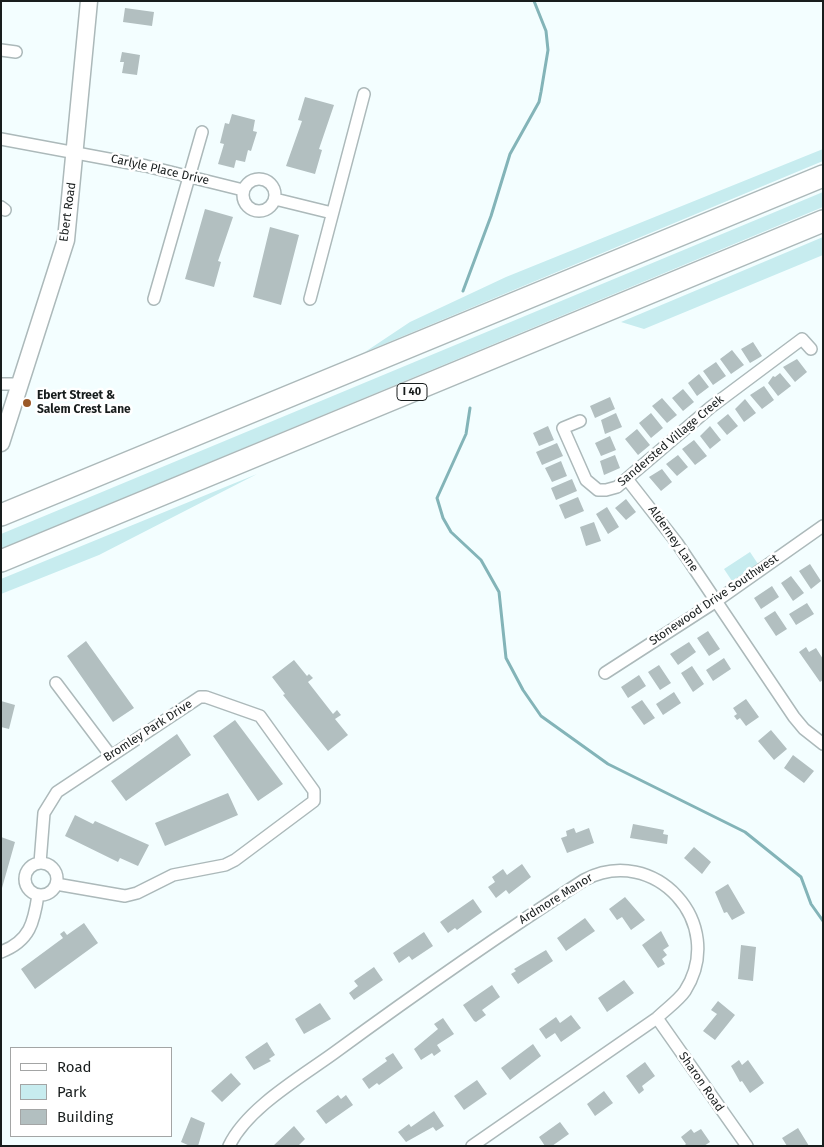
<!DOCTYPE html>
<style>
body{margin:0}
#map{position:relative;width:824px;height:1147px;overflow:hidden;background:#f3feff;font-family:"Fira Sans",sans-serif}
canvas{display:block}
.frame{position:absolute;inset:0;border:2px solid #181d1d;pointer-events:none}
.legend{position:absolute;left:10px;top:1047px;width:162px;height:90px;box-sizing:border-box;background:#fff;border:1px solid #a3a5a5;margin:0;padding:6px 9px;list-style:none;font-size:15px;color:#181d1d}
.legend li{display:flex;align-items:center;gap:10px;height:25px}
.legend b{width:25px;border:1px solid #a3a5a5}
</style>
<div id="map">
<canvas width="824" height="1147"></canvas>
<div class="frame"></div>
<ul class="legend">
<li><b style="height:6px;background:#fff"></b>Road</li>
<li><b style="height:14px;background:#c7ecef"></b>Park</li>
<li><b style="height:14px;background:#b2bfc0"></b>Building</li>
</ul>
</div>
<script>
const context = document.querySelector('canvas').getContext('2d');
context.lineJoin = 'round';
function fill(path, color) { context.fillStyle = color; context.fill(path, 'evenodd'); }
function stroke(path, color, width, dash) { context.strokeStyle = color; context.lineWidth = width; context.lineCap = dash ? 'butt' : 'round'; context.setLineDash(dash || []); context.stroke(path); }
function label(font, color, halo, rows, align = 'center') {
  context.font = font + ' "Fira Sans",sans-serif'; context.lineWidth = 5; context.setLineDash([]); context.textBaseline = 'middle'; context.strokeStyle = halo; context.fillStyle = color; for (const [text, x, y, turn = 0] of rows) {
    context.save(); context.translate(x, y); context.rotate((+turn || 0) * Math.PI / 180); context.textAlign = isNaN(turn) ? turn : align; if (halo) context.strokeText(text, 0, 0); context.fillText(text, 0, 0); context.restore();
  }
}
fill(new Path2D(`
 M823 149V161L365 352 410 322 506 277Z
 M823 192V207L1 549V534Z
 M823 237V255L644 329 621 322Z
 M257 474 99 555 1 594V579Z
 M750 552 758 564 732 581 724 569Z`), '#c7ecef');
stroke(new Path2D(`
 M463 291 491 216 510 154 539 102 541 92 548 50 546 31 534 1
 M470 408 466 434 437 498 443 518 451 532 481 560 499 592 506 658 523 690 541 716 608 764 745 832 801 877 811 904 823 921`), '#83b4b8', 3);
fill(new Path2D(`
 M125 8 154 12 152 26 123 22Z
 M122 52 140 55 137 75 122 73 124 62H120Z
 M305 97 334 105 319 149 322 150 315 174 286 166 302 121 298 120Z
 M232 114 255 120 253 131 257 132 251 151 248 150 245 162 236 160 234 168 218 164 224 144 220 143 225 123 229 124Z
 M205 209 233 217 218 261 221 262 214 287 185 279Z
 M270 227 299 235 281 305 253 297Z
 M753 342 762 356 750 363 741 349Z
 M732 350 744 365 731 374 720 359Z
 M797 359 807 372 795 382 783 367Z
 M716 362 726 376 713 385 703 371Z
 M780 373 791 386 778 396 768 383 773 376 775 377Z
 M699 374 709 387 697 396 688 383Z
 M764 386 774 400 762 409 750 395Z
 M683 389 694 402 683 411 672 398Z
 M610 397 615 409 595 418 590 406Z
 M662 398 677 415 667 423 652 406Z
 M745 399 756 413 744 422 735 409Z
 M616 413 622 427 605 434 601 420Z
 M651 413 663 428 651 438 639 423Z
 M728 414 738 426 727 435 717 423Z
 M548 426 554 440 539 446 533 433Z
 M710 426 721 440 710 449 700 436Z
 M637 429 650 445 638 455 625 439Z
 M610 436 616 450 601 456 595 443Z
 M694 440 707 456 695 465 682 449Z
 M557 443 563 456 542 465 536 452Z
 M615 455 620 468 604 475 600 461Z
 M678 455 688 467 677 476 666 464Z
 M561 461 567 476 552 482 545 468Z
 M662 469 672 482 661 491 649 477Z
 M572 479 577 491 556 500 551 488Z
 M578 497 584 511 565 519 559 505Z
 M626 499 636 512 626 520 615 508Z
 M607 507 619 527 608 534 596 514Z
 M594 522 601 541 586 546 580 527Z
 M810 564 821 581 811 589 799 571Z
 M791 576 804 593 793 601 781 583Z
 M772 586 779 597 761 609 754 598Z
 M807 603 814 614 796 625 789 614Z
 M775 611 787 629 776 636 764 618Z
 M708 631 720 649 709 656 697 638Z
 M86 641 134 708 113 722 67 656Z
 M689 642 696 652 678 665 670 654Z
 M806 647 809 652 816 648 823 659V680L820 682 799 652Z
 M724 658 731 669 713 681 706 670Z
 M294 660 307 676 309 674 313 678 308 682 333 714 337 710 341 715 335 719 348 735 328 751 283 695 285 694 272 677Z
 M659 665 671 683 660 690 648 672Z
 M692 666 704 684 693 692 681 673Z
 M639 675 646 686 628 698 621 687Z
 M674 692 681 703 663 715 656 704Z
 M746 699 759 717 746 726 740 718 737 720 734 716 737 714 733 708Z
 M642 700 655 718 644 725 631 707Z
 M1 701 15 705 9 729 1 727Z
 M235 720 283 784 258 801 213 736Z
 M771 730 787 749 774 760 758 741Z
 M177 734 191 755 126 801 111 781Z
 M793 755 814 771 804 783 784 768Z
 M228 793 238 815 165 846 155 823Z
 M75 815 93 824 95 821 149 845 138 866 120 858 118 862 65 836Z
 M633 824 664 830 663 834 668 835 667 844 630 838Z
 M574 828 576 833 589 828 594 843 567 853 561 838 567 836 566 831Z
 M1 837 15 842 2 888H1Z
 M694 847 711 862 702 874 684 858Z
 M522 864 531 877 509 894 506 890 496 898 488 887 495 882 492 877 503 869 507 875Z
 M728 884 745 913 732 920 727 912 724 913 715 892Z
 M625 897 645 920 631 930 622 917 617 920 609 909Z
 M473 899 482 912 457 930 455 928 448 933 440 922Z
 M585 918 595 931 566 951 557 938Z
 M84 923 98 943 35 989 21 969 63 938 60 934 64 931 67 935Z
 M661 931 669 946 663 950 667 955 662 959 665 964 658 968 642 945Z
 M424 932 433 946 412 960 409 956 399 963 393 953Z
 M741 945 756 947 753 981 738 979Z
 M546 950 553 961 518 984 511 974 516 971 514 969Z
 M374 967 383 980 354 1000 349 993 358 986 354 981Z
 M624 980 634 993 607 1012 598 998Z
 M492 985 500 997 482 1010 486 1015 476 1022 474 1021 463 1005Z
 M718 1001 735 1015 715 1040 703 1031 717 1014 711 1010Z
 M320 1003 331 1019 304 1034 295 1019Z
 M571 1015 581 1028 561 1042 555 1033 546 1039 539 1029 556 1017 560 1023Z
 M443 1018 454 1034 437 1045 441 1051 434 1056 432 1053 421 1060 414 1049 438 1029 434 1024Z
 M267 1042 275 1055 269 1059 271 1061 254 1070 245 1057Z
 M533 1044 541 1056 510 1080 501 1068Z
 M393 1053 403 1068 379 1085 377 1083 369 1089 362 1079 387 1061 385 1058Z
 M739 1060 742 1065 748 1060 764 1083 750 1093 742 1081 740 1082 731 1066Z
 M645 1062 655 1076 642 1086 644 1090 639 1094 626 1076Z
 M231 1073 241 1084 222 1102 211 1091Z
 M477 1080 487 1094 464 1110 454 1096Z
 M604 1091 613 1103 595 1116 587 1104Z
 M338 1095 341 1099 346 1095 353 1105 326 1124 316 1111Z
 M434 1111 444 1126 436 1131 433 1127 406 1142 398 1132 409 1124 411 1127Z
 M191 1117 205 1123 198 1146H190L181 1142Z
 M560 1122 569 1134 552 1146H545L539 1137Z
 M294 1126 305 1139 298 1146H273Z
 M798 1128 809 1146H787L782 1138Z
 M691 1129 694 1133 701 1129 710 1142 704 1146H684L686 1144 681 1137Z`), '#b2bfc0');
const street = new Path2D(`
 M1 50 16 52
 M1 139 146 166 243 190
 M243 195a16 16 0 1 1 32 0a16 16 0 1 1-32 0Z
 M275 199 332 213
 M1 207 5 210
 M154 299 202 132
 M310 299 364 94
 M1 384H18
 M580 421 563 428 586 480 598 490H606L617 487 711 407 802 339 811 349
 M627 479 677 543 794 717 804 729 823 744
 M605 673 715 602 823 526
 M56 683 111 756
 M40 863 44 813 57 792 200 697H206L260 716 314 791V801L235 860 225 865 173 875 137 893 125 896 56 884
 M25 879a16 16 0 1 1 32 0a16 16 0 1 1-32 0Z
 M1 952C30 941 34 922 38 895
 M657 1018 747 1146
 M229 1146C247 1108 301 1077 334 1053 416 993 499 935 584 880 654 843 728 923 685 991 678 1001 666 1009 657 1018L472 1146`);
const secondary = new Path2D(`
 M1 443 66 240 89 1`);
const highway = new Path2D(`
 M1 515 823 176
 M1 561 823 221`);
stroke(street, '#acb9ba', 14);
stroke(secondary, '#acb9ba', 19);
stroke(highway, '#acb9ba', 24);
stroke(street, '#fff', 11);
stroke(secondary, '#fff', 16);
stroke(highway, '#fff', 21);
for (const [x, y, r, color] of [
 [27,403,5,"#9a5827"]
]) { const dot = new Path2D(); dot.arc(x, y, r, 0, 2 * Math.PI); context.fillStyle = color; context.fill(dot); stroke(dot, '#fff', 2); }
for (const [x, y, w] of [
 [412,392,30]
]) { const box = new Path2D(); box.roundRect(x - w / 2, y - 8.5, w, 17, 4); context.fillStyle = '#fff'; context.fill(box); stroke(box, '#181d1d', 1); }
label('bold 11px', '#181d1d', null, [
 ["I 40",412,392]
]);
label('12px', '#181d1d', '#fff', [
 ["Carlyle Place Drive",160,170,13],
 ["Ebert Road",68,212,-82],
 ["Sandersted Village Creek",671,441,-40],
 ["Alderney Lane",673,539,55],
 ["Stonewood Drive Southwest",714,600,-34],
 ["Bromley Park Drive",148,731,-33],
 ["Ardmore Manor",556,899,-32],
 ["Sharon Road",701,1082,55]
]);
label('bold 12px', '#181d1d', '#fff', [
 ["Ebert Street &",37,396],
 ["Salem Crest Lane",37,410]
], 'left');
</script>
